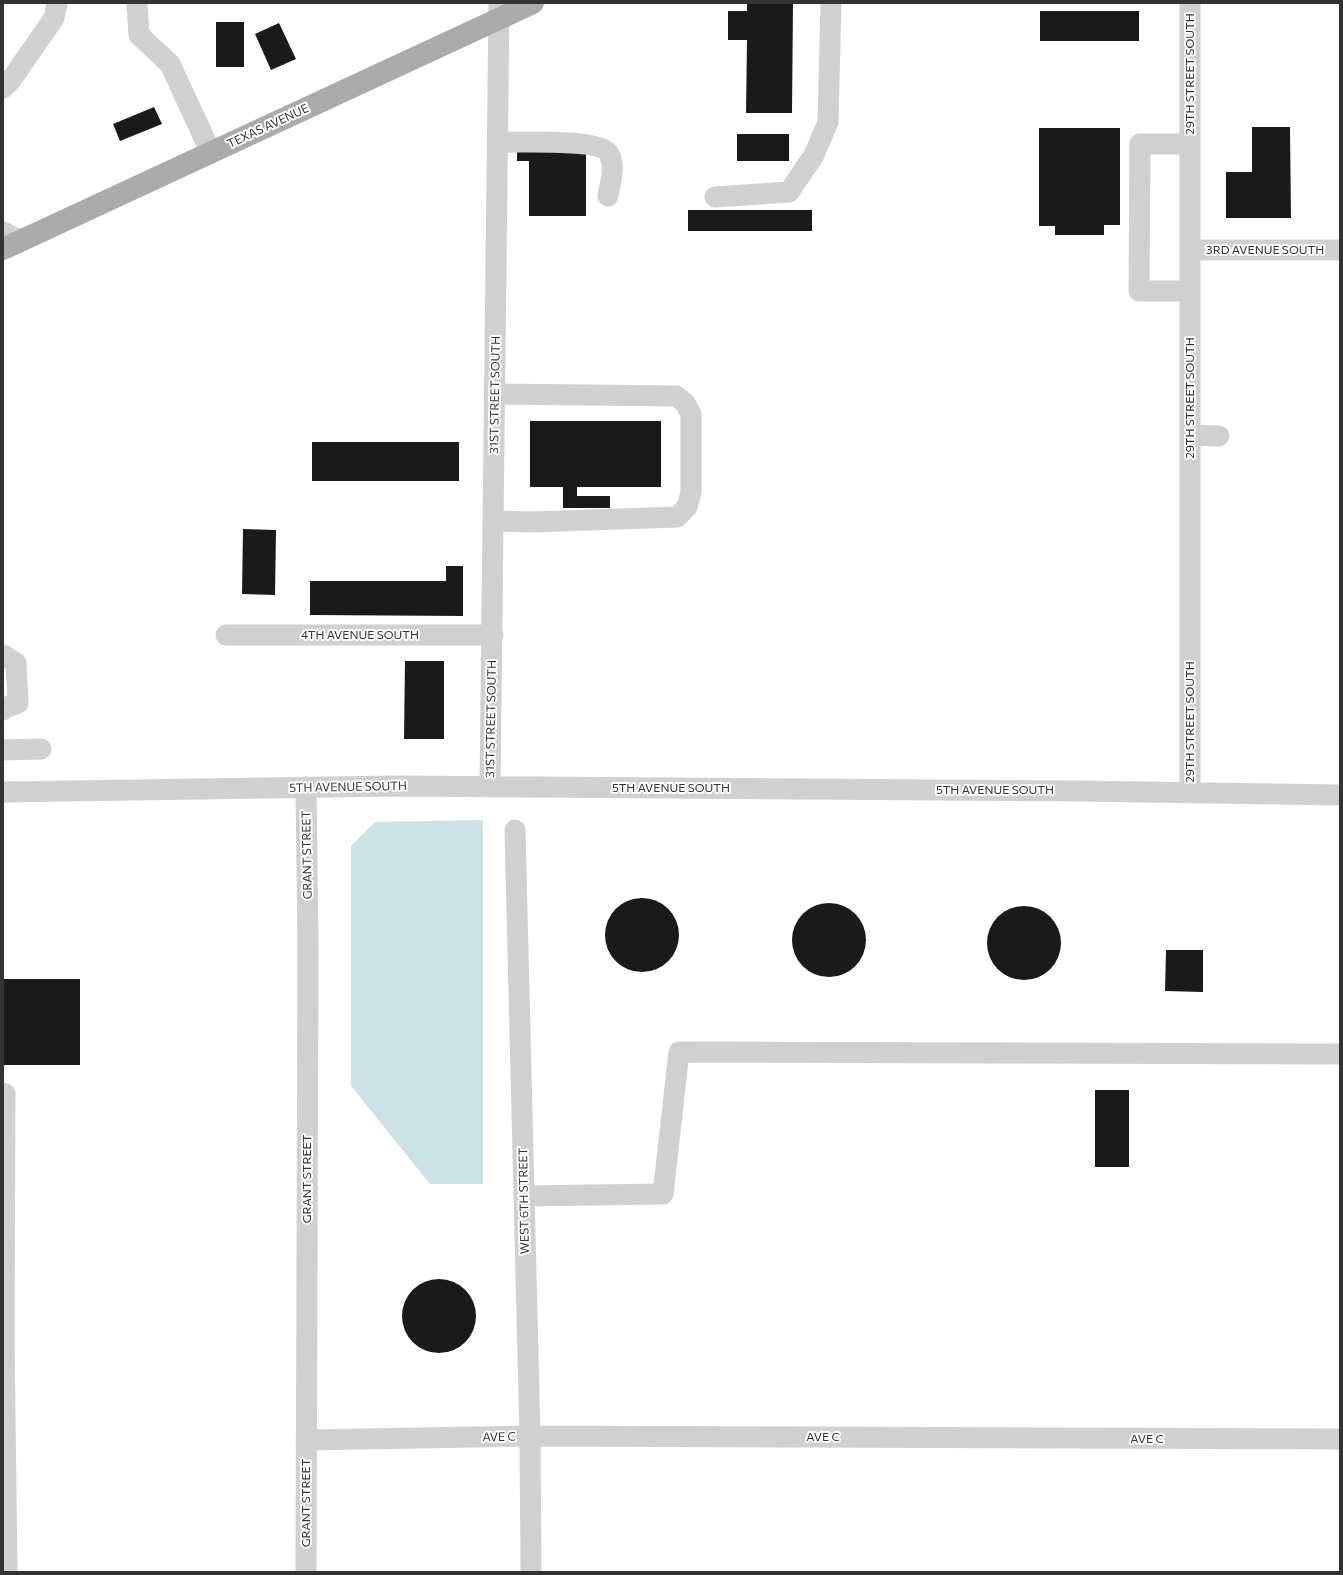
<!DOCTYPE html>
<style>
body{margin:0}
#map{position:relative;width:1343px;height:1575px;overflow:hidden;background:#fff;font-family:Commissioner,sans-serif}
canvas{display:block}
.frame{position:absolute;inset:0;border:4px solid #333;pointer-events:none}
</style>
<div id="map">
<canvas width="1343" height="1575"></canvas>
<div class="frame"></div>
</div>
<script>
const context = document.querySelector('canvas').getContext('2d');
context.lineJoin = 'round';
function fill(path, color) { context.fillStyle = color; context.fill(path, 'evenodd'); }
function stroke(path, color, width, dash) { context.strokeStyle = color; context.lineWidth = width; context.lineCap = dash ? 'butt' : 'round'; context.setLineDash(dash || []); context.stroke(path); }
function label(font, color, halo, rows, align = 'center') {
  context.font = font + ' Commissioner,sans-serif'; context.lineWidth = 4; context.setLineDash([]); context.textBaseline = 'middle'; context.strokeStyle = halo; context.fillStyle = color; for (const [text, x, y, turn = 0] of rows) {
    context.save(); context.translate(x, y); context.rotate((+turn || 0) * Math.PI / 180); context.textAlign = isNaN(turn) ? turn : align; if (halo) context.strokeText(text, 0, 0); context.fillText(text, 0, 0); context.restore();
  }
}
fill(new Path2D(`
 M483 820V1184H430L351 1086V846L375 822Z`), '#cce2e7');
fill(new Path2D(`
 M747 3H793L792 113H746L747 40H728V11H747Z
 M1040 11H1139V41H1040Z
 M216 22H244V67H216Z
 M279 23 296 59 271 70 255 34Z
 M154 107 162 124 120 141 113 124Z
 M1252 127H1290L1291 218H1226V172H1252Z
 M1039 128H1120V225H1104V235H1055V226H1039Z
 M737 134H789V161H737Z
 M517 151H586V216H529V161H517Z
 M688 210H812V231H688Z
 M530 421H661V487H577V496H610V508H563V487H530Z
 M312 442H459V481H312Z
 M243 529 276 530 275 595 242 594Z
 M446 566H463V616L310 615V581H446Z
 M405 661H444V739H404Z
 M605 935a37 37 0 1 1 74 0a37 37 0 1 1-74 0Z
 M792 940a37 37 0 1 1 74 0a37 37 0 1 1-74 0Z
 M987 943a37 37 0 1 1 74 0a37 37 0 1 1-74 0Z
 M1166 950H1203V992L1165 991Z
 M3 979H80V1065H3Z
 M1095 1090H1129V1167H1095Z
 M402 1316a37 37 0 1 1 74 0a37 37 0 1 1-74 0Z`), '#1a1a1a');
stroke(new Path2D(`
 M137 3 139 35 170 64 211 153
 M1190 3V792
 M3 88 11 80 54 18 57 3
 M498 142C517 143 600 138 609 154 616 167 610 183 608 196
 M1190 144H1140L1139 291H1190
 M715 197 789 192 814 155 828 122 831 3
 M3 232 21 241
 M1190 250H1340
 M1190 435 1219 436
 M494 521 532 522 677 517 687 507 691 492V414L685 403 676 396 495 394
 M226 635H493
 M3 655 16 663 18 703 4 708 3 710
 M3 750 41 749
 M306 787 308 948 306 1572
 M490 787 499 3
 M3 792 394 786 1078 791 1340 795
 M515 830 530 1436 531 1572
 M3 1093 5 1094 4 1334 7 1572
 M524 1196 663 1194 679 1052 1340 1054
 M306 1440 530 1436 1340 1439`), '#d0d0d0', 21);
stroke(new Path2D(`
 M3 249 533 3`), '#ababab', 22);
label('12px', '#333', '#fff', [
 ["29TH STREET SOUTH",1190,74,-90],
 ["TEXAS AVENUE",268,126,-25],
 ["3RD AVENUE SOUTH",1265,250],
 ["31ST STREET SOUTH",495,395,-89],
 ["29TH STREET SOUTH",1190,398,-90],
 ["4TH AVENUE SOUTH",360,635],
 ["31ST STREET SOUTH",491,719,-89],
 ["29TH STREET SOUTH",1190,722,-90],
 ["5TH AVENUE SOUTH",348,787,-1],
 ["5TH AVENUE SOUTH",671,788],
 ["5TH AVENUE SOUTH",995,790],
 ["GRANT STREET",307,855,-91],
 ["GRANT STREET",307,1179,-90],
 ["WEST 6TH STREET",524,1201,-91],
 ["AVE C",499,1437,-1],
 ["AVE C",823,1437],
 ["AVE C",1147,1439],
 ["GRANT STREET",306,1503,-90]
]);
</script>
